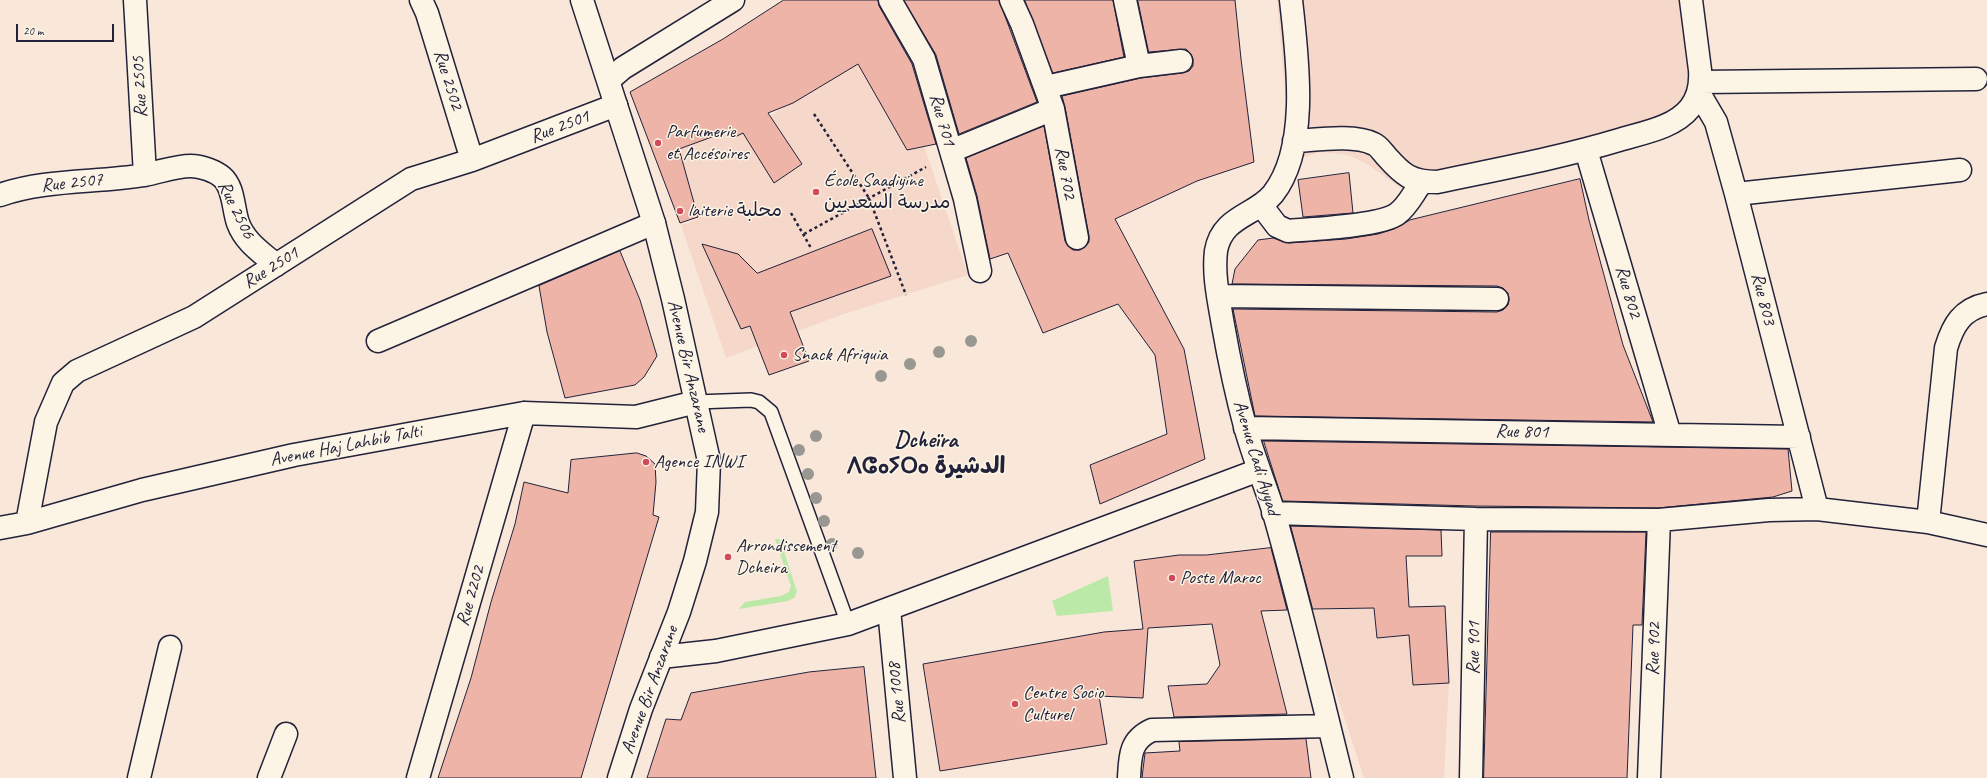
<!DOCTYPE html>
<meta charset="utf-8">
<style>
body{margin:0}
#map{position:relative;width:1987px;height:778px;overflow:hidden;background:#f9e8d9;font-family:Caveat,sans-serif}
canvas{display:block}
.scale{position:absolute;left:16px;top:24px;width:98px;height:18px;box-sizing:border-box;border:2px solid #22223b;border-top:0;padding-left:5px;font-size:12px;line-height:14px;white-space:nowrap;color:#22223b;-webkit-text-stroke:3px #fcf5e5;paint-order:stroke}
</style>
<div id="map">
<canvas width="1987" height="778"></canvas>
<div class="scale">20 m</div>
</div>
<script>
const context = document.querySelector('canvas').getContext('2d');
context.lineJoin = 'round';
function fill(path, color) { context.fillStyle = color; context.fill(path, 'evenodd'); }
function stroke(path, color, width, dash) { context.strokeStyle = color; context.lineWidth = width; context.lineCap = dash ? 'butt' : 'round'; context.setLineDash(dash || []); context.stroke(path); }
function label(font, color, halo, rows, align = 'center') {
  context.font = font + ' Caveat,"Playpen Sans Arabic","Noto Sans Tifinagh",sans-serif'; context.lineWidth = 3; context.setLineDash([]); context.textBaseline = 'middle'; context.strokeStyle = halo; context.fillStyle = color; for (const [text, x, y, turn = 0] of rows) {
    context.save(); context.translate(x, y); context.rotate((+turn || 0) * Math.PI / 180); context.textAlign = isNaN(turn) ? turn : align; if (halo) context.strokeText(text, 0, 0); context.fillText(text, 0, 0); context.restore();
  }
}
fill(new Path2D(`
 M1277 0H1684L1691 90 1674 118 1415 191 1401 188 1364 162 1347 155 1322 152 1291 161Z
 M843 38 924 146 968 275 841 315 726 358 681 225 698 219 679 149 695 143 685 118 716 103 735 137 767 119 781 108 822 86Z
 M1374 608 1377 638 1409 635 1413 685 1449 683 1444 778H1364L1309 610Z`), '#f6d8ca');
fill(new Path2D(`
 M775 539H780L797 592 794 598 788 601 739 609 745 602 781 596 789 592 791 586Z
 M1108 576 1113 611 1057 616 1052 601Z`), '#bae9a8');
const building = new Path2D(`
 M784 0H878L879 6 912 64 936 144 907 150 858 64 793 103 768 113 802 164 774 183 743 133 735 137 731 130 679 149 698 217 680 223 630 92 723 39Z
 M904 0H999L1037 102 959 134 936 55Z
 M1025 0H1113L1124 57 1053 73Z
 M1138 0H1235L1241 59 1254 162 1197 181 1115 219 1184 349 1205 459 1100 504 1090 465 1167 434 1155 355 1118 304 1043 333 1008 253 990 259 977 196 966 158 1044 126 1065 241 1068 246 1073 250H1080L1085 247 1089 242V236L1065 107 1062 96 1141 78 1182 73 1189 71 1193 66V59L1191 54 1186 49 1149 52Z
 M1349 173 1353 213 1303 217 1298 180Z
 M1580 179 1589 220 1623 345 1653 422 1255 416 1233 309 1497 312 1503 310 1508 305 1509 300 1508 293 1503 288 1497 286 1232 284 1235 269 1258 240 1273 238 1289 243 1346 239 1378 234 1394 229 1410 220Z
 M872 229 891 276 790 312 809 361 769 375 750 326 741 329 702 244 738 254 757 273Z
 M620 251 640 300 657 356 644 377 635 385 565 398 547 332 539 286Z
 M1264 441 1788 449 1792 491 1773 497 1658 508 1476 506 1283 501Z
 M637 453 646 456 655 464 656 482 653 515 659 517 581 778H438L471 678 491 602 515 524 524 482 568 493 571 460Z
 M1291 526 1441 530 1442 556H1406L1409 607 1445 606 1449 683 1413 685 1409 635 1377 638 1374 608 1313 609Z
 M1491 532H1646L1642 625H1633L1627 778H1484Z
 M1271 548 1287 610 1261 611 1287 714 1174 717 1168 686 1207 684 1220 665 1212 624 1148 628 1143 698 1099 696 1107 744 940 771 923 664 1104 632 1143 629 1134 561 1179 555H1206Z
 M864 667 876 778H647L666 719 681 720 691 693 809 672Z
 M1306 739 1311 778H1142L1145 753 1180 751 1179 742Z`);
fill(building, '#eeb4a7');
stroke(building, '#22223b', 1);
const lane = new Path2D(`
 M696 402 751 400 759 402 771 412 848 624`);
const street = new Path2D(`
 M135 0 145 175
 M421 0 427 13 472 160
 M890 0 924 59 965 199 980 271
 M1011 0 1022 24 1053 109 1077 238
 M1125 0 1139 66
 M1291 0C1297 56 1310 147 1273 194 1255 216 1222 216 1216 251 1213 275 1219 301 1223 325 1229 359 1236 393 1245 426 1253 456 1265 484 1274 513 1299 600 1320 690 1342 778
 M609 80 623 68 733 0
 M1701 82 1976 79
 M1046 87 1139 66 1181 61
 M1699 93 1716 122 1736 194 1817 509
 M1294 141C1316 140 1354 134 1374 144 1379 146 1383 153 1387 157 1403 175 1411 182 1437 182 1498 169 1559 158 1619 140 1642 133 1674 128 1690 108 1699 97 1701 84 1700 70L1691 0
 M1586 150 1670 435
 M951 151 1053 109
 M1736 194 1960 170
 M0 195C46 179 97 183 144 175 160 172 175 166 191 166 201 166 215 171 222 177 234 187 233 209 238 223 245 242 261 252 276 265
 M1261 205 1277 226 1288 231C1312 229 1380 226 1397 214 1408 206 1414 192 1422 182
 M1218 296 1497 299
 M378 341 654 223
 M1245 428 1799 437
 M1273 513 1476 519 1659 520 1769 510 1817 509 1928 522 1987 535
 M1928 522 1946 348C1953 325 1962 309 1987 304
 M27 523 46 422 63 383 77 371 194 317 411 179 472 160 616 105
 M0 528 27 523 142 490 294 455 524 413 636 417 696 402
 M889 609 905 778
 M661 657 716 651 848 624 1259 470
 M139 778 170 647
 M269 778 286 734
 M418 778 524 413
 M1129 778C1130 756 1130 740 1152 730L1329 726
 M1471 778 1476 519
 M1649 778 1659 520`);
const secondary = new Path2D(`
 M582 0 654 223 673 299 709 461 707 512 695 561 679 612 641 709 619 778`);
stroke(lane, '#22223b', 16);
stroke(street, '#22223b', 25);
stroke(secondary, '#22223b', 25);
stroke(new Path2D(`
 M814 114 869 198 906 295
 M791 213 811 248
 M804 234 926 167`), '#22223b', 2.5, [3, 3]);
stroke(lane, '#fcf5e5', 13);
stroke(street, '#fcf5e5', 22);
stroke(secondary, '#fcf5e5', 22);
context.fillStyle = '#989791';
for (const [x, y] of [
 [971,341],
 [939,352],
 [910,364],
 [881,376],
 [816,436],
 [799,450],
 [808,474],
 [816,498],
 [824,521],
 [832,544],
 [858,553]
]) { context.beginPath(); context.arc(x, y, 6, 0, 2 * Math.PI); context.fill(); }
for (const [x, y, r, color] of [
 [658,143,4,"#d1495b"],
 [816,192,4,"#d1495b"],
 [680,211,4,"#d1495b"],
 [784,355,4,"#d1495b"],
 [646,462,4,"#d1495b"],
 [728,557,4,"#d1495b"],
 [1172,578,4,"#d1495b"],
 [1015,704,4,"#d1495b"]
]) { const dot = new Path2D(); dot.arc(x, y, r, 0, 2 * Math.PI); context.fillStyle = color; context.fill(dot); stroke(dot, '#fcf5e5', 1.5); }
label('19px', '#22223b', '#fcf5e5', [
 ["Rue 2502",448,80,73],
 ["Rue 2505",140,87,-93],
 ["Rue 701",942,120,74],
 ["Rue 2501",560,127,-21],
 ["Rue 702",1065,173,80],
 ["Rue 2507",72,183,-6],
 ["Rue 2506",236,210,64],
 ["Rue 2501",271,268,-32],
 ["Rue 802",1628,292,74],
 ["Rue 803",1763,299,76],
 ["Avenue Bir Anzarane",688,366,77],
 ["Rue 801",1522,432,1],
 ["Avenue Haj Lahbib Talti",346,446,-11],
 ["Avenue Cadi Ayyad",1256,458,73],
 ["Rue 2202",471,596,-74],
 ["Rue 901",1474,648,-89],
 ["Rue 902",1654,649,-88],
 ["Avenue Bir Anzarane",650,690,-70],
 ["Rue 1008",897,693,-95]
]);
label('19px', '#22223b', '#fcf5e5', [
 ["Parfumerie",666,132],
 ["et Accésoires",666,154],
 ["École Saadiyine",824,181],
 ["مدرسة السعديين",824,203],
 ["laiterie محلبة",688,211],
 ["Snack Afriquia",792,355],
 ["Agence INWI",654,462],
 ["Arrondissement",736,546],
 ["Dcheira",736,568],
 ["Poste Maroc",1180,578],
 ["Centre Socio",1023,693],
 ["Culturel",1023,715]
], 'left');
label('bold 23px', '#22223b', '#fcf5e5', [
 ["Dcheïra",926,441],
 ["ⴷⵛⴰⵢⵔⴰ الدشيرة",926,467]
]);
</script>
